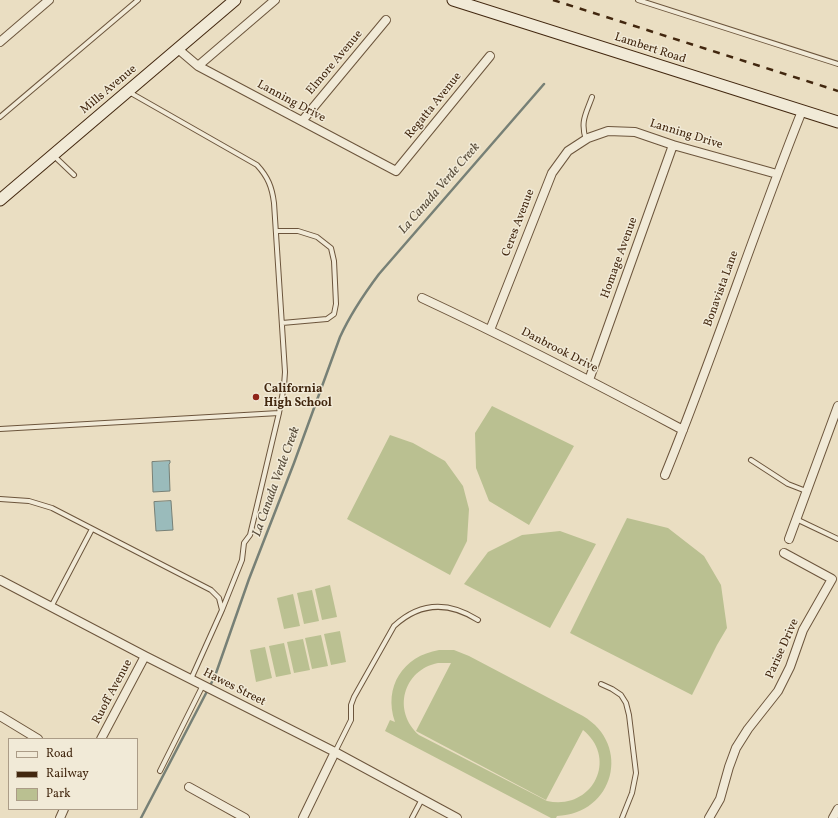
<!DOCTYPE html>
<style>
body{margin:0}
#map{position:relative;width:838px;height:818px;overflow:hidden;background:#eadec2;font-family:Vollkorn,serif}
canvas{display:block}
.legend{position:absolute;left:8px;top:738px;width:130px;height:72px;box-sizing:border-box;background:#f1ead7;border:1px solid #ab9c87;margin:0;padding:5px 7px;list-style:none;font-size:12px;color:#42270f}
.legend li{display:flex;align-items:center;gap:8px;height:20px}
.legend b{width:20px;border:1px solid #ab9c87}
</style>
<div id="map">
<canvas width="838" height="818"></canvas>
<ul class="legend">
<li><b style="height:5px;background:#f1ead7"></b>Road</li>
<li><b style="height:5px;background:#42270f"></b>Railway</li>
<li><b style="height:11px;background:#bac091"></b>Park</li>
</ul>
</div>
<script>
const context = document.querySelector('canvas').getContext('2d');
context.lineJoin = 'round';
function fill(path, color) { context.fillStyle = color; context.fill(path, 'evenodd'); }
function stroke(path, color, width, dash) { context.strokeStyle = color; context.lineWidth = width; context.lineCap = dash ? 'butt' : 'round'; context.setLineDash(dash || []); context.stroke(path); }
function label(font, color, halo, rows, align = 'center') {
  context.font = font + ' Vollkorn,serif'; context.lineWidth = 3; context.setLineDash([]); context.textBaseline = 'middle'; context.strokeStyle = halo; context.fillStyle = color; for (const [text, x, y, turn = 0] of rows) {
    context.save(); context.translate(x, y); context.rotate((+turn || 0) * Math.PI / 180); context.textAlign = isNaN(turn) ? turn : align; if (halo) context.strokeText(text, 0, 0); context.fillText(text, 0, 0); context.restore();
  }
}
fill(new Path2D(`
 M492 406 574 446 529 525 489 501 476 468 475 433Z
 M390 435 413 443 445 461 463 486 469 509 467 541 450 575 347 519Z
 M627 518 668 528 704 556 721 585 727 628 717 645 692 695 570 633Z
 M560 531 596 544 550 628 464 584 488 552 522 535Z
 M330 585 337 617 322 620 315 589Z
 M312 590 319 621 304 624 297 593Z
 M293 594 300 626 284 629 277 598Z
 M340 631 346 662 331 665 324 634Z
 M321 635 328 666 312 669 305 638Z
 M303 639 310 670 294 673 287 642Z
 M284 643 291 674 276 677 269 646Z
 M265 647 272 678 256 682 250 650Z
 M439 650H454L469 656 583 716C632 745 614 814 557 816L556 818H551L385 731 390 720 395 722C383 687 403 656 439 650ZM438 663H451L416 731 546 800 583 730C619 759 592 811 547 801L419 735C392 711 403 670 438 663Z`), '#bac091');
const water = new Path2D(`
 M170 461V463L169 464 170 491 153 492 152 462Z
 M171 501 173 530 156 531 154 502Z`);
fill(water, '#9abbbb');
stroke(water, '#778076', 1);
stroke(new Path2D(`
 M141 818 215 676 249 579 294 463 340 337C350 315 364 294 379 274L544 84`), '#778076', 2.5);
const lane = new Path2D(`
 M638 0 838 64
 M129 92 257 165C268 177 272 187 274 203L285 372 284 386 279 413 250 535 244 543 242 560 222 610 191 679
 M0 117 138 0
 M586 140C580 121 586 114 592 97
 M53 155 74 175
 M276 231H298L317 237 331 248 334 261 336 304 334 314 327 319 282 323
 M0 429 279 413
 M751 460 788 484 806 491
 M0 499 29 501 52 508 211 590 219 598 222 610
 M796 519 838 539
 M51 607 92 529
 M601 684 612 689 621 695 626 703 629 715 636 773 632 793 622 818
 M335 752 351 720V705L354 697 394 626C420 602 448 601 478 620
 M160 771 203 685
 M412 818 422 799`);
const street = new Path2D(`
 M0 42 49 0
 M178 49 198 66 396 171 490 56
 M198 66 275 0
 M302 121 386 20
 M422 298C510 339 597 384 683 430
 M490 330 552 173 568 151 588 138 608 131 635 132 673 145 777 174
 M589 380 673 145
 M665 475C714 355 754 231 802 111
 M789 539 838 406
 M0 580 145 656 335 752 457 818
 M0 716 38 739
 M101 739 145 656
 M189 787 245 818
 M60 818 64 809
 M303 818 335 752
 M709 818 720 799 729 767 736 748 748 729 778 691 790 667 803 630 832 579 784 553
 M833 818 838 809`);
const secondary = new Path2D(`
 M453 0 838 122
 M0 200 235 0`);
stroke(lane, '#6c553c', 6);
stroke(street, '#6c553c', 10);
stroke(secondary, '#42270f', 13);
stroke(lane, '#f1ead7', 4);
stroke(street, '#f1ead7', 8);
stroke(secondary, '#f1ead7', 11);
stroke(new Path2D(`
 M553 0 838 91`), '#42270f', 2.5, [7, 7]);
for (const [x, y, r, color] of [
 [256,397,4,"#8f2418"]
]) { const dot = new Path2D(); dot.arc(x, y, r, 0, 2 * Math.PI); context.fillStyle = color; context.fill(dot); stroke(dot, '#f1ead7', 1.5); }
label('12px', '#42270f', '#f1ead7', [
 ["Lambert Road",650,49,18],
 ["Elmore Avenue",335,63,-50],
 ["Mills Avenue",109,90,-40],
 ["Lanning Drive",291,102,28],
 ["Regatta Avenue",434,106,-51],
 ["Lanning Drive",686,135,17],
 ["Ceres Avenue",519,223,-69],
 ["Homage Avenue",620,258,-70],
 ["Bonavista Lane",722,289,-70],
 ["Danbrook Drive",559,351,27],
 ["Parise Drive",783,649,-66],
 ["Hawes Street",234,688,27],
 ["Ruoff Avenue",113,692,-62]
]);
label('bold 12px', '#42270f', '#f1ead7', [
 ["California",264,390],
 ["High School",264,404]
], 'left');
label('italic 13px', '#584c3a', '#f1ead7', [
 ["La Canada Verde Creek",440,189,-49],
 ["La Canada Verde Creek",277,482,-70]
]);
</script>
